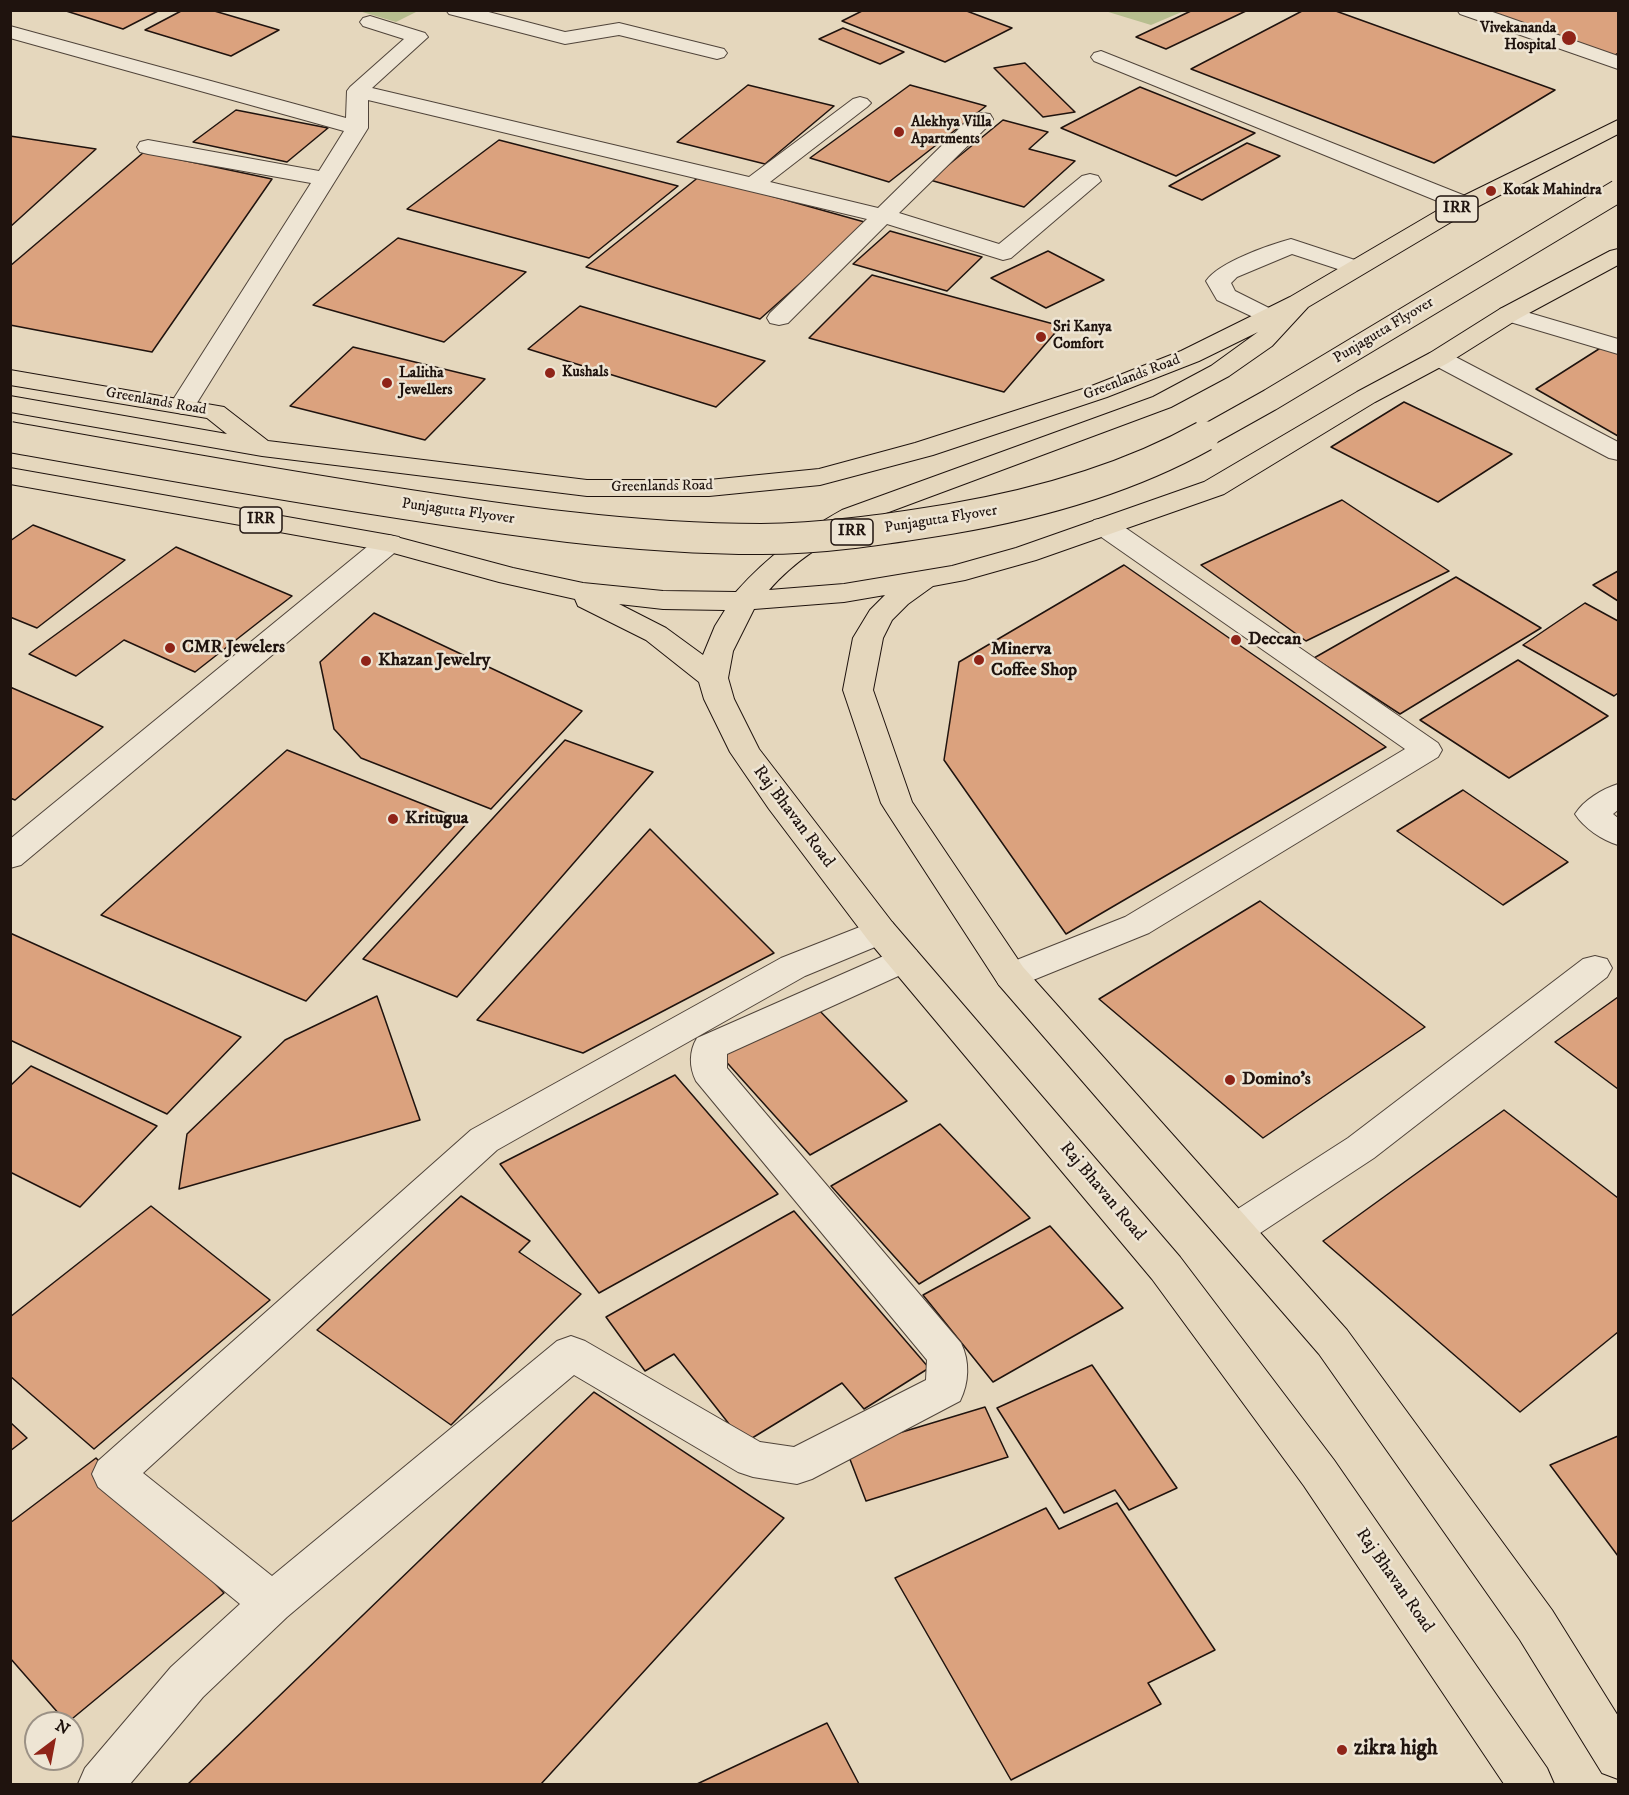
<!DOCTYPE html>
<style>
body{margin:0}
#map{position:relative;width:1629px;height:1795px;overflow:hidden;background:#e5d7bd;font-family:"IM FELL DW Pica",serif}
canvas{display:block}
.frame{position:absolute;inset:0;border:12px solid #1f130e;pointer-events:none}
.north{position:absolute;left:24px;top:1711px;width:60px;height:60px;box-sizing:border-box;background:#eee5d4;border:2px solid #9b9185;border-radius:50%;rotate:32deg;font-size:16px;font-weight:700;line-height:24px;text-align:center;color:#1f130e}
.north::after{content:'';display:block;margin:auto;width:21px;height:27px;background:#8f2418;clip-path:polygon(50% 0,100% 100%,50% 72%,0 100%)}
</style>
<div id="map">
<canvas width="1629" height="1795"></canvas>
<div class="frame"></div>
<div class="north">N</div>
</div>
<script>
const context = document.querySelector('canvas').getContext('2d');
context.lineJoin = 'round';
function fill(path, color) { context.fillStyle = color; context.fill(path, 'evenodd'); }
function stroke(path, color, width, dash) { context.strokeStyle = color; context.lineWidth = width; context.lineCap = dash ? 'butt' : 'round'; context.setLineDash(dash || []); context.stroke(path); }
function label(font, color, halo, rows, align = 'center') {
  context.font = font + ' "IM FELL DW Pica",serif'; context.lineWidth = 5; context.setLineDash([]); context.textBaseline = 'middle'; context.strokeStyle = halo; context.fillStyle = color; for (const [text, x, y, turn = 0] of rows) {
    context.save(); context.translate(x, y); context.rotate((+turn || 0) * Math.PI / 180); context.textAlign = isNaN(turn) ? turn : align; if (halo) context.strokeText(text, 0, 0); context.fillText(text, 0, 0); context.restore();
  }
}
fill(new Path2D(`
 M359 11H418L396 22Z
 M1105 11 1184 10V11L1151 25Z`), '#b7be8f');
const building = new Path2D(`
 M63 10H160L123 29Z
 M183 10H211L279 30 231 56 145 30Z
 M864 10H964L1012 28 945 62 842 21Z
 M1193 10H1248L1166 49 1136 37Z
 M1304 10H1333L1555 90 1434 163 1191 69Z
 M1475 10H1618V53L1612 57Z
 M843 28 904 52 880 64 819 39Z
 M1025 63 1075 112 1043 117 994 68Z
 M748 85 834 106 765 164 677 142Z
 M910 85 986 106 889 182 810 158Z
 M1140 87 1255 133 1176 176 1061 128Z
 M236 110 328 128 287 162 193 142Z
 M1003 120 1048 132 1029 149 1075 161 1024 207 930 180Z
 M10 136 96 149 10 227Z
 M499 140 678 186 589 258 407 209Z
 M1247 143 1280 156 1202 200 1169 186Z
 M144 152 272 179 152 352 10 325V266Z
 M700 176 868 223 760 319 586 267Z
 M890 231 982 257 947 291 853 264Z
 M398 238 526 272 444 342 313 305Z
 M1048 251 1104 280 1046 308 991 278Z
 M872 275 1061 326 1004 392 809 338Z
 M580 306 765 361 716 407 528 349Z
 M353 347 485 379 425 440 290 406Z
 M1602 347 1618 352V436L1536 389Z
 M1404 402 1512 454 1438 502 1331 447Z
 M1342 500 1449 571 1306 641 1201 565Z
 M33 525 125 560 37 628 10 617V541Z
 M176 547 292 596 195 672 124 640 76 676 29 654Z
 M1124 565 1386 747 1066 934 944 760 959 662Z
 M1618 571V601L1593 585Z
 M1456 577 1541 628 1400 714 1314 658Z
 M1585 603 1618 621V693L1614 696 1523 645Z
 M374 613 582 711 491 809 361 758 334 729 320 662Z
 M1518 660 1608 716 1509 778 1420 720Z
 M10 687 103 727 15 800 10 798Z
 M565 740 653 772 457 997 363 959Z
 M287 750 468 822 306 1001 101 915Z
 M1463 790 1568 862 1503 905 1397 831Z
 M650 829 774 953 583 1053 477 1020Z
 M1260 901 1425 1027 1263 1138 1099 999Z
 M10 933 241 1037 167 1114 10 1040Z
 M377 996 420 1120 179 1189 187 1134 285 1040Z
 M1618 997V1089L1555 1042Z
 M816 1007 907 1101 810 1155 721 1056Z
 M31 1066 157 1126 80 1207 10 1172V1086Z
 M675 1075 778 1194 599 1293 500 1164Z
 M1504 1110 1618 1198V1332L1520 1412 1323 1241Z
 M940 1124 1030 1218 919 1284 831 1186Z
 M461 1196 530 1241 519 1252 581 1294 451 1425 317 1330Z
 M151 1206 270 1300 94 1449 10 1376V1317Z
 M794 1211 929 1368 864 1409 842 1383 744 1443 674 1354 645 1371 606 1317Z
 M1050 1226 1123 1308 993 1382 923 1295Z
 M1092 1365 1177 1488 1129 1510 1115 1490 1064 1513 997 1408Z
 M594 1392 784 1518 541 1784H188Z
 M985 1407 1008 1457 866 1501 846 1449Z
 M10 1422 27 1438 10 1451Z
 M1618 1436V1556L1550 1465Z
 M96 1458 224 1593 67 1723 10 1658V1523Z
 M1117 1503 1215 1650 1148 1683 1161 1704 1011 1780 895 1578 1046 1508 1059 1529Z
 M827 1723 859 1784H697Z`);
fill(building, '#dba27e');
stroke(building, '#1f130e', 1.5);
const minor = new Path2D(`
 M446 10H481L565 32 619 23 724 49 727 53 724 57 717 59 619 35 565 44 449 14Z
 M1457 10H1487L1618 56V69L1460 14Z
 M370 16 425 33 428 37 372 88 749 177 853 99 860 97 867 99 871 103 867 107 770 182 878 208 974 114 982 113 990 114 993 119 990 124 899 213 999 244 1082 176 1090 174 1098 176 1101 181 1011 258 1003 260 887 224 788 323 779 325 770 323 767 318 770 313 867 219 368 100V128L195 406 191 411 182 414 173 411 169 406 311 183 148 154 140 152 137 147 140 142 148 140 319 171 344 131 10 38V26L346 118 347 91 350 87 404 39 363 26 360 22 363 18Z
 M1101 51 1473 199 1476 204 1473 209 1465 211 1457 209 1094 61 1091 57 1094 53Z
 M1291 239 1364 263 1368 268 1364 273 1356 275 1292 254 1237 277 1231 283 1235 291 1277 312 1280 317 1277 322 1268 324 1217 300 1206 281C1219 262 1269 245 1291 239Z
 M1509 307 1618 339V354L1500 319 1497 314 1500 309Z
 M1439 351 1448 353 1618 442V460L1609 458 1430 363 1427 358 1430 353Z
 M1104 518 1114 520 1438 743 1442 750 1438 757 1149 933 1011 989 999 985 994 976 999 967 1125 917 1405 749 1094 532 1090 526 1094 520Z
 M389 535 399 537 403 543 399 549 21 865 10 868V839L379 537Z
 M1618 784V810L1613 814 1618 818V845C1602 840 1584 828 1575 814 1584 800 1602 789 1618 784Z
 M880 919 892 922 897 931 892 940 805 976 497 1150 143 1473 272 1576 557 1341 571 1336 585 1341 760 1442 794 1447 926 1380 927 1360 696 1081C689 1067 689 1051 697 1038L904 947 916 950 921 959 916 968 727 1054V1068L961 1343C970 1361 969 1383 960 1401L812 1479 797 1484 753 1477 738 1472 574 1375 287 1617 203 1697 130 1784H78L85 1768 171 1667 240 1604 98 1487 92 1474 98 1461 471 1130 781 958Z
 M1595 956 1607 959 1612 968 1607 977 1374 1158 1248 1241 1235 1245 1222 1241 1216 1230 1222 1219 1348 1138 1583 959Z`);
const major = new Path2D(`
 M1618 120V134L1473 209 1308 307 1272 346 1229 376 1171 407 862 522C827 541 795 560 769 590L844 584 952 566 1016 548 1204 482 1357 392 1430 353 1500 309 1610 251 1618 249V265L1518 319 1448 363 1375 402 1224 494 1036 560 965 580 933 586 908 604 892 620 883 638 873 690 912 802 1023 967 1347 1330 1552 1610 1618 1716V1779L1602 1773 1520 1640 1319 1354 999 985 886 811 881 803 843 690 853 638 870 610 885 595 844 602 754 609 733 651 728 678 734 699 759 749 892 922 1180 1257 1334 1460 1547 1768 1554 1784H1504L1304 1486 1152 1279 868 940 769 809 730 752 704 699 699 682 646 640 578 606 575 599 499 582 386 551 10 484V468L389 535 513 568 583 583 663 591 736 592C770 554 798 535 842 510L1153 397 1211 366 1258 332 1199 361 1107 397 933 455 820 485 709 496H587L262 456 10 412V396L227 434 207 418 10 385V370L224 407 268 441 587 480H709L819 469 915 443 1089 387 1181 351 1290 297 1457 199ZM619 604 663 609 725 610 715 626 703 655 666 628Z`);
stroke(minor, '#50443a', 2);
stroke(major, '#1f130e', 2);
fill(minor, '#eee5d4');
fill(major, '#e5d7bd');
const majorBridgeFar1 = new Path2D(`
 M10 437 14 438
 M1202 438 1270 400 1618 191`);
const majorBridge = new Path2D(`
 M10 437C133 459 255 481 378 500 505 520 632 539 761 539 824 539 888 529 950 519 1038 504 1125 480 1204 436`);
stroke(majorBridgeFar1, '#1f130e', 24, []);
stroke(majorBridge, '#1f130e', 32, []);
stroke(majorBridgeFar1, '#e5d7bd', 22);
stroke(majorBridge, '#e5d7bd', 30);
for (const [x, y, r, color] of [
 [1569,38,8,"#8f2418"],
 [899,132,6,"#8f2418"],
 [1491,191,6,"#8f2418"],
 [1041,337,6,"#8f2418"],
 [550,373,6,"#8f2418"],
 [387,383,6,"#8f2418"],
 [1236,640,6,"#8f2418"],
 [170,648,6,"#8f2418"],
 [979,660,6,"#8f2418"],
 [366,661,6,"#8f2418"],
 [393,819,6,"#8f2418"],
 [1230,1080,6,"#8f2418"],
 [1342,1750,6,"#8f2418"]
]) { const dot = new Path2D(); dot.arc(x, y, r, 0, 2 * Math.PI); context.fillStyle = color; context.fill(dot); stroke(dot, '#eee5d4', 2); }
label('bold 15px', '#1f130e', '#eee5d4', [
 ["Vivekananda",1556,29,"right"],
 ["Hospital",1556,46,"right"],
 ["Alekhya Villa",911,123],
 ["Apartments",911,140],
 ["Kotak Mahindra",1503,191],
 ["Sri Kanya",1053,328],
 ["Comfort",1053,345],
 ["Kushals",562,373],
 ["Lalitha",399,374],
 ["Jewellers",399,391]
], 'left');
label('15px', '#1f130e', '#eee5d4', [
 ["Punjagutta Flyover",1384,331,-31],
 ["Greenlands Road",1132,378,-21],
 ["Greenlands Road",156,402,10],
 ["Greenlands Road",662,487,-1],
 ["Punjagutta Flyover",458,512,8],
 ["Punjagutta Flyover",941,520,-9]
]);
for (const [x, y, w] of [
 [1457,209,42],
 [261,520,42],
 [852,532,42]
]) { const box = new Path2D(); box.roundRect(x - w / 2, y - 13, w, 26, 4.5); context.fillStyle = '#eee5d4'; context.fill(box); stroke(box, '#1f130e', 1.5); }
label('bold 16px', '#1f130e', null, [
 ["IRR",1457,209],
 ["IRR",261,520],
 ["IRR",852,532]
]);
label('bold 18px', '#1f130e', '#eee5d4', [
 ["Deccan",1248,640],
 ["CMR Jewelers",182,648],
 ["Minerva",991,650],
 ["Coffee Shop",991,671],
 ["Khazan Jewelry",378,661],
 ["Kritugua",405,819],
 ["Domino's",1242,1080]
], 'left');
label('18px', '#1f130e', '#eee5d4', [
 ["Raj Bhavan Road",793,817,53],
 ["Raj Bhavan Road",1102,1192,50],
 ["Raj Bhavan Road",1394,1581,55]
]);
label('bold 21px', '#1f130e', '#eee5d4', [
 ["zikra high",1354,1750]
], 'left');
</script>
